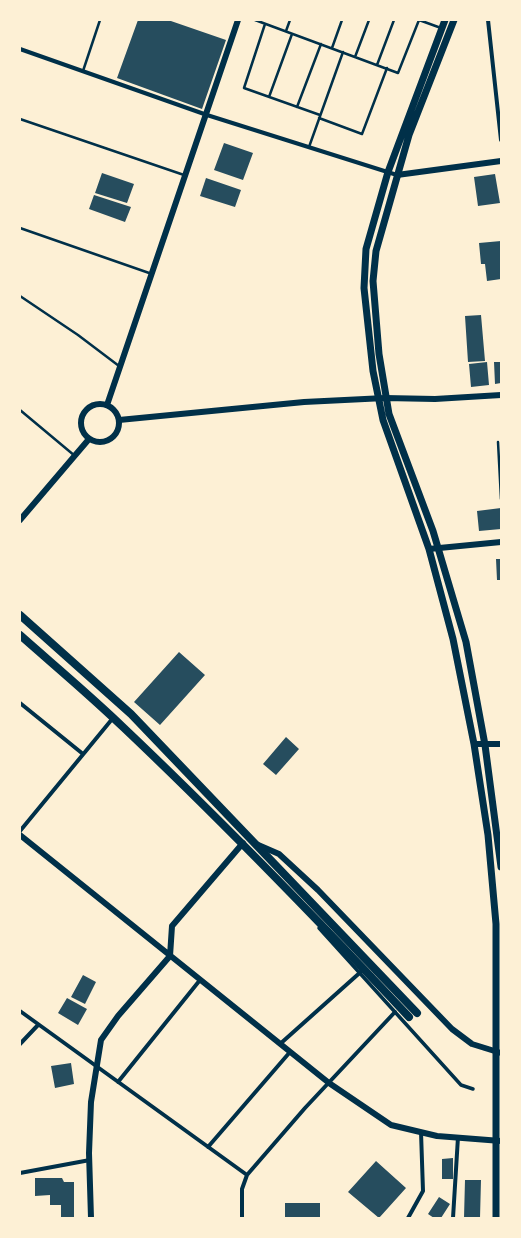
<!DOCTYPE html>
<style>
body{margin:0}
#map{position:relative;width:521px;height:1238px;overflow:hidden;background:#fdf0d5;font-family:"PT Sans",sans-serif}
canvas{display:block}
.frame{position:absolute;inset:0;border:21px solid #fdf0d5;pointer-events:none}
</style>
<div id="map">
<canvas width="521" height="1238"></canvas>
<div class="frame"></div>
</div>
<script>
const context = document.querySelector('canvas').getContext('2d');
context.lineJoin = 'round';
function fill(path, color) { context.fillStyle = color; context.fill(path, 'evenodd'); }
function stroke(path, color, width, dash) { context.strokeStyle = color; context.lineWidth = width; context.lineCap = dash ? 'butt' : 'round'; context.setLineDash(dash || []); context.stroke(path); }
fill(new Path2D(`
 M138 20H168L226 40 202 109 117 78Z
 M224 143 253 153 243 180 214 170Z
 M102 173 134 184 127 203 95 193Z
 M495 174 500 203 478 206 474 177Z
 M206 178 241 190 235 207 200 196Z
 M94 195 131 207 125 222 89 209Z
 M501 241V279L487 281 485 264H481L479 243Z
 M481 315 485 361 468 362 465 316Z
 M487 362 489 385 471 387 469 364Z
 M494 362H501V383L495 384Z
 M501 508V529L479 531 477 511Z
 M496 559H501V580H497Z
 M179 652 205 675 160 725 134 702Z
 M286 737 299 749 276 775 263 764Z
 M83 975 96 982 85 1004 71 997Z
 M67 998 87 1009 78 1025 58 1013Z
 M71 1063 74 1084 55 1088 51 1066Z
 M453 1158V1179H442V1159Z
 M376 1161 406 1188 379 1218 348 1192Z
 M35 1178H62L64 1182H74V1218H61V1205H50V1195L35 1196Z
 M465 1180H481L480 1218H464Z
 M439 1197 450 1204 441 1218H434L428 1214Z
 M285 1203H320V1218H285Z`), '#264d5e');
stroke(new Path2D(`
 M255 20 398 73 419 20
 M419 20 441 28
 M265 24 244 88 320 115
 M286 31 290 20
 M332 48 342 20
 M355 57 369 20
 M377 65 394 20
 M83 71 100 20
 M269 97 292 34
 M297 107 321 44
 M319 118 362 134 387 68
 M20 119 184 175
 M309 147 343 52
 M20 228 152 274
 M20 296 78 335 119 366
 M20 410 75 456
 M498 442 501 499`), '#003049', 2.5);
stroke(new Path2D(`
 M319 928 461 1085 473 1089`), '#003049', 3.5);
stroke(new Path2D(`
 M488 20 501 140
 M20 49 207 115 397 175
 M20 703 83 754
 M20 831 113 718
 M20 1011 247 1175
 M20 1044 38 1025
 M280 1044 364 969
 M118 1082 200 980
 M208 1147 290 1052
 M20 1173 90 1160
 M242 1218V1189L247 1175 305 1108 395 1012
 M408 1218 423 1191 421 1132
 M453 1218 458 1137`), '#003049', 4);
stroke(new Path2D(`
 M397 175 501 161
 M81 423a19 19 0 1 1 38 0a19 19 0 1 1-38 0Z
 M107 405 238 20
 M119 420 304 402 385 398 435 399 501 395
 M20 520 89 439
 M429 549 501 542
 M474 744H501
 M20 835 329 1083 391 1125 437 1136 501 1141
 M256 844 279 854 318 890 452 1029 472 1044 501 1053
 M91 1218 89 1153 91 1102 101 1040 118 1016 170 956 172 926 243 843`), '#003049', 6);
stroke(new Path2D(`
 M445 20 388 172 366 249 364 288 373 371 383 420 429 549 453 639 474 744 488 835 496 924V1218
 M454 20 409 135 376 251 373 281 379 354 389 414 433 531 466 642 485 745 501 867`), '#003049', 7);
stroke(new Path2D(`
 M20 615 131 714 417 1013
 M20 635C55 666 91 696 124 728 222 821 316 918 409 1017`), '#003049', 8);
</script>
